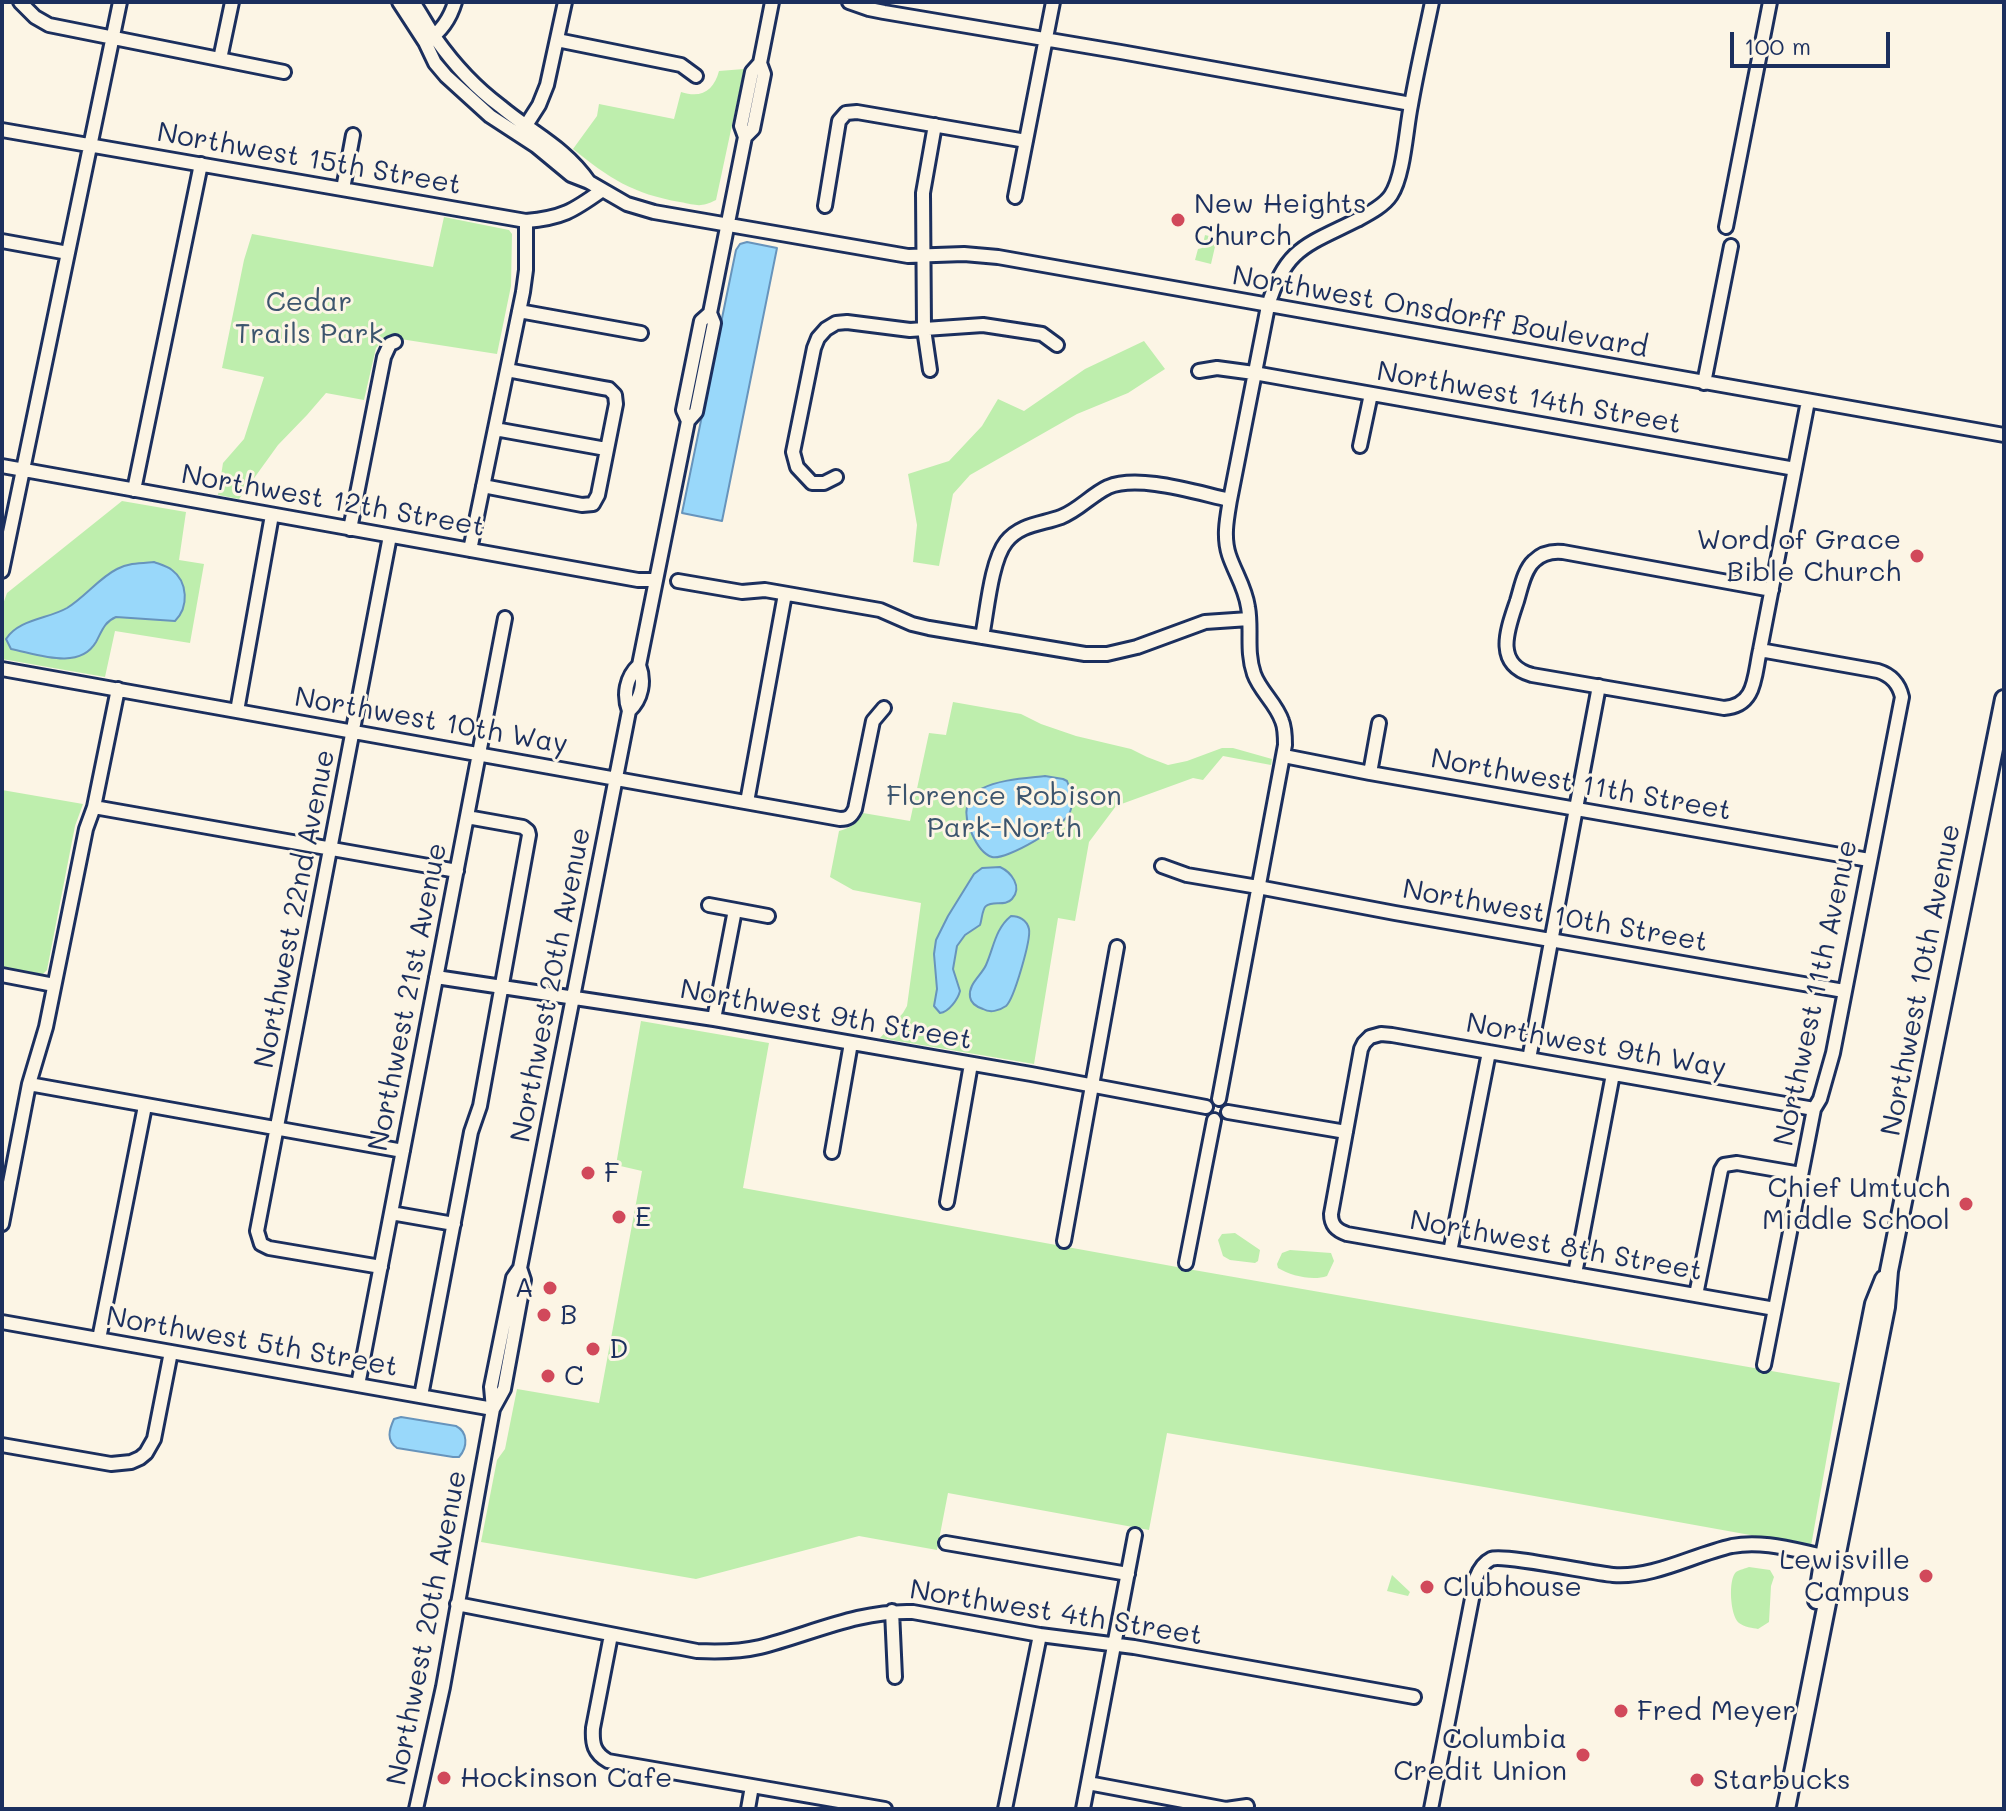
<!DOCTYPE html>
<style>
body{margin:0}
#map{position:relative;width:2006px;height:1811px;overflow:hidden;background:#fcf5e5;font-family:Mali,sans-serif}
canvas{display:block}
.frame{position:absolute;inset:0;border:4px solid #1b2f5e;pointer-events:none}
.scale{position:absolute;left:1730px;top:32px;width:160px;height:36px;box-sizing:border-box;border:4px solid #1b2f5e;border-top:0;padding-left:10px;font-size:24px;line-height:28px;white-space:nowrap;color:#1b2f5e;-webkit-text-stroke:6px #fcf5e5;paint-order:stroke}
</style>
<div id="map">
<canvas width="2006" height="1811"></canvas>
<div class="frame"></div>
<div class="scale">100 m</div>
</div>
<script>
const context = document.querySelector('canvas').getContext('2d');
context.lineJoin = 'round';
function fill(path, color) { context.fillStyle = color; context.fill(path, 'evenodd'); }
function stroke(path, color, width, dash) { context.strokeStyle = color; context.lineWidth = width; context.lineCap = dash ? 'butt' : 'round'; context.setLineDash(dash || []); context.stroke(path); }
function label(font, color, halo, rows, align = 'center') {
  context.font = font + ' Mali,sans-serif'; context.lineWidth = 6; context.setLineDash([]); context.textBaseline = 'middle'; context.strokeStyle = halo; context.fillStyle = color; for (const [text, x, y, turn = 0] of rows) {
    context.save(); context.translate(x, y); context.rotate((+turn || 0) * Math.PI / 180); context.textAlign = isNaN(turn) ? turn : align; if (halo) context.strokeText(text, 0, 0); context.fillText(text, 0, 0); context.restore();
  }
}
fill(new Path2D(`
 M744 69 716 200C700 208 697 205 680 202 633 194 609 178 573 149L597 116 599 104 674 119 681 92C702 99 714 90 719 71Z
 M444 217 509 230 512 234 511 286 497 354 394 338 383 340 376 348 364 400 326 393 307 415 278 445 239 499 218 495 223 463 244 439 264 377 222 368 244 260 252 234 433 267Z
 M1205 235 1217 238 1211 264 1195 260 1198 249 1202 248Z
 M1144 341 1165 369 1128 393 1077 414 970 475 953 494 939 566 913 562 917 525 908 474 949 461 982 426 998 399 1024 411 1085 369Z
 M122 501 186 512 179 560 204 564 190 643 115 631 105 677 2 659V607L7 593Z
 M953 702 1021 714 1041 724 1076 736 1131 749 1147 757 1168 765 1187 761 1222 748H1233L1272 759 1271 765 1223 756 1203 780 1193 778 1116 806 1089 842 1075 921 1058 918 1034 1064 880 1038 903 1013 907 1006 921 903 853 890 830 877 839 831C851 828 858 823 863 813L910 821 929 733 946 735Z
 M2 790 83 804 75 826 47 970 43 974 2 967Z
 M641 1021 769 1043 743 1188 1188 1269 1840 1383 1811 1546 1490 1488 1167 1433 1149 1530 948 1493 937 1550 859 1536 696 1579 481 1542 497 1460 505 1449 517 1389 599 1403 642 1171 616 1165Z
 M1235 1233 1260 1250 1258 1261 1255 1263 1230 1260 1223 1256 1218 1240 1222 1234Z
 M1290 1250 1331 1253 1334 1261 1327 1276C1313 1281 1291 1276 1278 1268L1277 1264 1282 1253Z
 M1749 1567 1770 1570 1774 1577 1771 1586 1769 1622 1758 1629C1753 1628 1744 1627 1739 1623 1730 1616 1728 1579 1736 1572 1739 1570 1746 1568 1749 1567Z
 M1392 1575 1410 1592 1408 1596 1387 1591Z`), '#beeead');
const water = new Path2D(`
 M747 242 777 248 722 521 682 513 736 250 740 244Z
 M154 562C159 564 167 566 172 570 188 582 189 607 175 621L116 617C104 622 102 631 96 642 79 671 37 654 11 649L6 639C19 619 48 619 67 608 85 597 99 578 117 569 128 563 141 563 154 562Z
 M1045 776 1063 779 1067 781C1071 791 1074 802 1070 812 1066 825 1006 861 992 857 982 854 976 843 972 834 947 781 1010 780 1045 776Z
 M1000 867C1011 872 1023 887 1012 899 1005 907 993 900 986 906 982 909 982 920 980 925L965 935 957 946 953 969 960 991C958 999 949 1012 940 1013L934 1006 937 989 934 954 936 940 948 916 974 874 982 868Z
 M1011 916C1019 916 1027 920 1029 929 1031 940 1014 999 1006 1006 999 1011 990 1013 983 1009 977 1007 971 1004 970 997 968 984 981 976 986 965 994 947 995 929 1011 916Z
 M401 1417 456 1426C468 1432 468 1447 459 1457H453L397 1448C386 1440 389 1430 394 1419Z`);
fill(water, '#99d8fa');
stroke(water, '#6794bc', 2);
const minor = new Path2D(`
 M20 2 35 17 49 25 284 72
 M399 2 425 42 435 63 446 76 490 116 536 146 571 175 589 182 627 204 654 212 908 256 964 254 998 257 2004 435
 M413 2C421 14 428 27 436 39 453 63 476 88 500 106 532 133 565 147 589 182
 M849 2 869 9 884 12 1121 52 1411 104
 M557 40 681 65 696 76
 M427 41C442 31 450 19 455 2
 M220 59 232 2
 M2 130 526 221C562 218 573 211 601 191
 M523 130 539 105 547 85 565 2
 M745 137 753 129 764 74 760 63 772 2
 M343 189 353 135
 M1015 197 1053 2
 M825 206 839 121 846 113 857 112 1026 141
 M1726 227 1770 2
 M2 241 68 253
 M519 311 641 333
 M930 370 924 329 923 193 935 125
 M1199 371 1217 368 1254 373 1795 469
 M1704 383 1731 246
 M688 421 683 410 701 321 710 313
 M495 429 606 449
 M1360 446 1371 394
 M2 466 638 580H655
 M836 477 824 483H812L797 467 793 452 814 348 818 338 826 329 836 323 847 322 910 330 983 325 1042 334 1057 345
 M483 486 582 505 593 504 598 495 616 404 615 395 609 389 603 388 507 370
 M134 490 201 164
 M350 529 384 357 390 344 395 342
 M470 550 523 292 526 270V221
 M2 571 120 2
 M678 581 742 592 765 590 880 610 912 624 929 628 1085 654H1107L1137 647 1205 622 1249 619
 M1772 590 1563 552C1553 551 1542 553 1534 561 1524 570 1521 588 1517 601 1508 628 1493 664 1532 675L1724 708C1756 706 1754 677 1760 650L1808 401
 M982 637C987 612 991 561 1006 542 1020 524 1042 524 1061 517 1079 510 1091 495 1108 487 1139 474 1197 493 1230 500
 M1760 650 1878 671C1891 675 1899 684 1902 697L1833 1053 1820 1099 1814 1109 1764 1365
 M2 669 840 819C848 819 851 817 855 809L873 721 884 708
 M237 711 272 515
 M629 711C623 695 626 677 639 665
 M1284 756 1370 773 1869 860
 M1370 773 1379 723
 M747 802 785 594
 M94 807 457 871
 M1162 866 1187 875 1258 887 1395 913 1844 991
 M709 905 768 916
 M2 975 54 985
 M436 977 714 1019 1031 1074 1206 1107
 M714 1019 735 910
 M1370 1037 1364 1043 1361 1049 1331 1214C1331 1225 1336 1230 1347 1234L1775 1309
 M1370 1037 1381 1034 1392 1035 1814 1109
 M1529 1059 1599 686
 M29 1084 403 1151
 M1219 1099 1285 745C1285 737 1285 728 1282 721 1276 703 1260 691 1254 674 1246 651 1252 629 1248 607 1245 587 1235 573 1229 555 1223 537 1227 518 1230 500L1268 306C1285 248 1307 245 1357 220 1368 214 1384 206 1391 195 1404 175 1406 129 1411 105 1417 70 1425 36 1432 2
 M1228 1112 1346 1132
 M832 1152 851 1043
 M947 1202 971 1064
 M391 1213 454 1224
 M2 1224 29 1084 46 1027 86 829 94 807 118 689
 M1064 1241 1117 947
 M1450 1252 1489 1052
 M1186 1263 1214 1120
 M381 1267 269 1248 261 1244 257 1231 390 536
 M1575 1274 1613 1074
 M1696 1295 1721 1170 1724 1165 1737 1163 1801 1174
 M2 1322 493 1409
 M99 1339 145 1106
 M358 1385 505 618
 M421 1396 471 1132 480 1106 529 835 528 831 523 827 467 817
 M493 1409 504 1389 524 1280 520 1268
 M2 1445 111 1464 131 1462 140 1458 146 1453 154 1439 171 1352
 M946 1543 1128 1574
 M457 1604 697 1651C718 1652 739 1652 760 1647 811 1634 859 1610 913 1612L1040 1635 1134 1647 1414 1697
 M892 1611 895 1677
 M611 1635 593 1728C592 1744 594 1753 608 1761L885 1809
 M1088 1783 1226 1809 1247 1806
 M416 1809 443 1687 479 1486 493 1409 491 1387 513 1278 520 1268 629 711C642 699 645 681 639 665L688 421 696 412 714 323 710 313 745 137 741 126 752 72 760 63
 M748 1809 752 1786
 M1005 1809 1040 1635
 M1083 1809 1135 1535
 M1431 1809 1476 1578C1479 1570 1483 1563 1491 1559 1503 1554 1591 1573 1613 1575 1655 1578 1692 1555 1732 1546 1762 1540 1794 1550 1824 1556`);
const major = new Path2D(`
 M1817 1600 1824 1556 1874 1304 1884 1279
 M1786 1809 1886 1307 1889 1271 2004 699`);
stroke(minor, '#1b2f5e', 18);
stroke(major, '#1b2f5e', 22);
stroke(minor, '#fcf5e5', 12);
stroke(major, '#fcf5e5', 16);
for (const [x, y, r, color] of [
 [1178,220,8,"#d1495b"],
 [1917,556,8,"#d1495b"],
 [588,1173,8,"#d1495b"],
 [1966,1204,8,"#d1495b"],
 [619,1217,8,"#d1495b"],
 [550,1288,8,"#d1495b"],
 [544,1315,8,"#d1495b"],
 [593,1349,8,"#d1495b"],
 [548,1376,8,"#d1495b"],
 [1926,1576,8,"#d1495b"],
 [1427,1587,8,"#d1495b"],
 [1621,1711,8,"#d1495b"],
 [1583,1755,8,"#d1495b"],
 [444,1778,8,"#d1495b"],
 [1697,1780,8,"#d1495b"]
]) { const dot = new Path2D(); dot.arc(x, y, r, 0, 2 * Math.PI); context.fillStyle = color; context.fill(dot); stroke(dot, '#fcf5e5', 3); }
label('28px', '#1b2f5e', '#fcf5e5', [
 ["Northwest 15th Street",309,159,10],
 ["Northwest Onsdorff Boulevard",1440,312,10],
 ["Northwest 14th Street",1529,398,10],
 ["Northwest 12th Street",333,501,10],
 ["Northwest 10th Way",431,721,10],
 ["Northwest 11th Street",1581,785,10],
 ["Northwest 22nd Avenue",295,909,-79],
 ["Northwest 10th Street",1555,916,10],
 ["Northwest 10th Avenue",1921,980,-79],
 ["Northwest 20th Avenue",551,985,-79],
 ["Northwest 11th Avenue",1816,993,-78],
 ["Northwest 21st Avenue",408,997,-79],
 ["Northwest 9th Street",826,1015,10],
 ["Northwest 9th Way",1596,1046,10],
 ["Northwest 8th Street",1556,1246,10],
 ["Northwest 5th Street",252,1342,10],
 ["Northwest 4th Street",1056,1613,9],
 ["Northwest 20th Avenue",427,1628,-79]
]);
label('28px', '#1b2f5e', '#fcf5e5', [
 ["New Heights",1194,204],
 ["Church",1194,236],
 ["Word of Grace",1901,540,"right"],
 ["Bible Church",1901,572,"right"],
 ["F",604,1173],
 ["Chief Umtuch",1950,1188,"right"],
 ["Middle School",1950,1220,"right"],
 ["E",635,1217],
 ["A",534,1288,"right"],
 ["B",560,1315],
 ["D",609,1349],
 ["C",564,1376],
 ["Lewisville",1910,1560,"right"],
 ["Campus",1910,1592,"right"],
 ["Clubhouse",1443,1587],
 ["Fred Meyer",1637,1711],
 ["Columbia",1567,1739,"right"],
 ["Credit Union",1567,1771,"right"],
 ["Hockinson Cafe",460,1778],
 ["Starbucks",1713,1780]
], 'left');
label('28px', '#3c556e', '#fcf5e5', [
 ["Cedar",309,302],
 ["Trails Park",309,334],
 ["Florence Robison",1004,796],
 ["Park-North",1004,828]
]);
</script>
